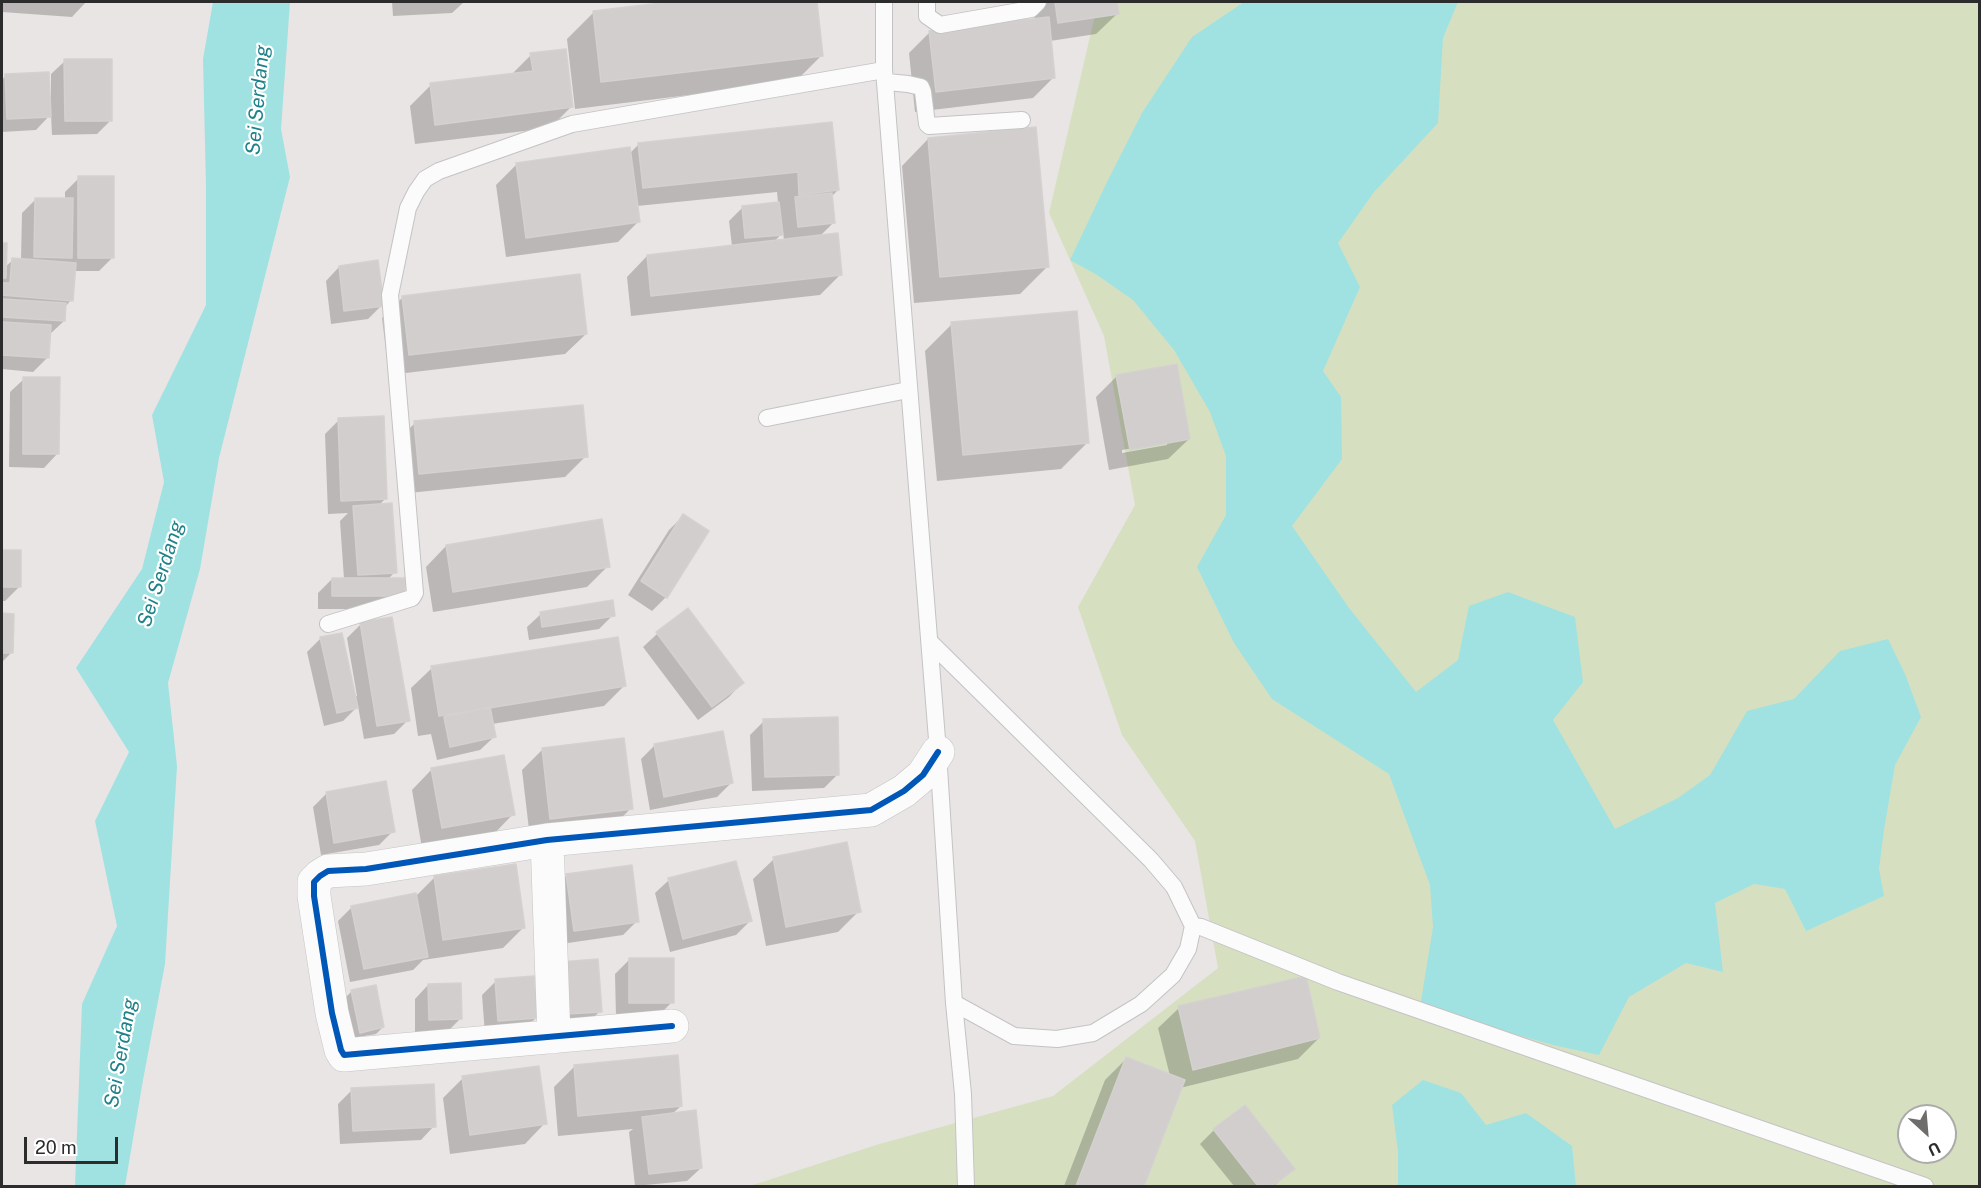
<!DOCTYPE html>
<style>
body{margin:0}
#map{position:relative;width:1981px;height:1188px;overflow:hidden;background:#e9e5e4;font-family:"Public Sans",sans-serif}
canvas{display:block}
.frame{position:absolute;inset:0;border:3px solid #2c2c2c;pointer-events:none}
.north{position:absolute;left:1897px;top:1104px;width:60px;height:60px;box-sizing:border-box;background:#fff;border:2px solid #ababab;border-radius:50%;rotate:154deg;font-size:16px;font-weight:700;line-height:24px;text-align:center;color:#2c2c2c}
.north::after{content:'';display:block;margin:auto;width:21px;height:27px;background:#6e6d6c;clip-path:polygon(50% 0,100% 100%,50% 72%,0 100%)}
.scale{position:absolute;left:24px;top:1137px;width:94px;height:27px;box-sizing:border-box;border:3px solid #2c2c2c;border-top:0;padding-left:8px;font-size:18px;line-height:21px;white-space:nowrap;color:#2c2c2c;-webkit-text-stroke:4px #fff;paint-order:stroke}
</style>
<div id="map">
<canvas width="1981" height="1188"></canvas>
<div class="frame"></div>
<div class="north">U</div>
<div class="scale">20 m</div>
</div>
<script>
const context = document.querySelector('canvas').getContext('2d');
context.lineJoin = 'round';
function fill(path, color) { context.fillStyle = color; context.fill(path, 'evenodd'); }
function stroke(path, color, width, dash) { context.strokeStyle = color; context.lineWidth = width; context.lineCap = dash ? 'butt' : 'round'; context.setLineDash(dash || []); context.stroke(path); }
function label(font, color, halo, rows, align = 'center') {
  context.font = font + ' "Public Sans",sans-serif'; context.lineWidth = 4.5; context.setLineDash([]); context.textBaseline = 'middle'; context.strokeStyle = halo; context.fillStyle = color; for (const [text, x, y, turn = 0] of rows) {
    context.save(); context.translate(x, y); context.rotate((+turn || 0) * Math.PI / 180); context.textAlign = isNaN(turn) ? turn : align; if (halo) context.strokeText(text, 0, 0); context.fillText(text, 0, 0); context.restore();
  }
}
fill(new Path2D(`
 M1108 2H1979V1186H750L876 1145 1053 1096 1218 968 1195 841 1122 735 1078 607 1135 505 1104 336 1049 213 1095 15ZM1909 1116H1945V1152H1909Z`), '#d6e0c1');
fill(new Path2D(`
 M213 2H290L281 129 290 177 219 458 200 569 168 683 177 766 165 964 143 1080 125 1186H75L82 1004 117 926 95 821 129 752 76 668 142 569 164 482 152 415 206 305V186L203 59Z
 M1244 2H1458L1443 38 1438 123 1374 192 1338 243 1360 287 1323 371 1341 397 1342 459 1292 526 1349 608 1416 692 1458 660 1469 606 1508 592 1575 617 1583 682 1553 720 1615 829 1678 798 1710 775 1747 711 1794 699 1840 651 1888 639 1905 674 1921 717 1895 765 1884 830 1879 869 1884 896 1806 931 1785 889 1754 884 1715 903 1723 972 1686 963 1629 997 1599 1055 1553 1045 1420 1007 1433 927 1430 885 1389 774 1272 699 1234 643 1197 567 1226 515V456L1210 412 1174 350 1133 300 1097 275 1070 260 1107 182 1142 113 1192 37Z
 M1423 1080 1461 1093 1486 1125 1526 1113 1572 1146 1576 1186H1398V1152L1392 1105Z`), '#a0e2e1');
fill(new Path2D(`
 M2 2H86L72 17 2 12Z
 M392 2H464L452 13 393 16Z
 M682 2H815L822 55 795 82 575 109 567 39 594 12Z
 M1032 2H1115L1117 14 1096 34 1050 41 1054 77 1033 98 915 112 909 53 930 32 1035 21Z
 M531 55 571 107 550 128 415 144 410 106 431 85 511 75Z
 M65 61 111 120 97 134 52 135 51 114 36 130 2 132V80L6 75 51 97V74Z
 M831 124 838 190 831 197 833 223 820 236 841 274 820 295 631 316 627 277 647 256 732 246 729 221 743 207 778 203 777 192 637 206 639 221 618 242 506 257 496 185 517 164 630 153 639 144ZM783 232 784 240 774 242Z
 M928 139 1047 267 1020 294 914 303 902 166Z
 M79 178 113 257 99 271H74L71 300 65 307 64 321 49 335 47 358 33 372 2 369V245H5V267L13 260H21L22 213 36 199 65 200V192Z
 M339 267 382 305 368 319 331 324 326 281Z
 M403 297 586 334 565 354 389 375 382 318Z
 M952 324 1087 443 1061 469 937 481 925 351Z
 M1117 376 1189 439 1168 459 1109 470 1096 397ZM1167 442V445L1122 453V450Z
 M24 379 57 454 44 468 9 467 10 392Z
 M339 420 385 499 378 506 395 572 388 579H404L390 609H318V593L332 579H344L340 521 348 513 328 514 325 434Z
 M415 423 586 456 565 477 399 494 394 444Z
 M683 516 666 597 652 611 628 595 669 530Z
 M446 546 608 566 587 587 433 612 426 567Z
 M19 551V587L5 601H2V552Z
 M687 610 742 683 729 697 698 720 643 647 657 634Z
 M541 614 613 615 599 629 529 640 527 627Z
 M2 615H13L11 653 2 662Z
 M361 624 408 720 394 734 364 739 358 706 343 721 324 726 307 652 321 638 354 697 357 696 347 638Z
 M432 668 624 686 604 706 492 724 494 737 480 750 437 760 431 734 418 736 411 688Z
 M764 721 838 774 824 788 752 791 750 735Z
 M654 746 731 783 717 797 650 810 641 759Z
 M543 749 631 808 611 829 530 838 522 770Z
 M432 769 513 814 493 835 422 848 412 790Z
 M326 794 393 831 379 845 321 855 313 807Z
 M774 859 859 911 838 932 766 946 753 879Z
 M567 875 637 921 623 935 561 944 553 889Z
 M434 878 523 928 503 948 423 960 413 970 350 982 338 921 352 907 415 897Z
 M669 880 750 921 736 935 670 952 655 893Z
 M629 960 672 1002 658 1016 616 1017 615 974Z
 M547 977 600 1011 586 1025 551 1028Z
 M496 981 536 1018 522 1031 485 1034 482 995Z
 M428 985 460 1019 446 1033 415 1034V999Z
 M352 991 383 1027 376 1034 353 1038 345 998Z
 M1179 1008 1319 1038 1298 1059 1180 1088 1142 1186H1064L1105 1080 1126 1059 1170 1076 1158 1028Z
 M575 1066 681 1106 671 1115 701 1168 687 1181 635 1186 629 1132 633 1129 558 1136 554 1087Z
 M463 1078 545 1123 525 1144 450 1154 443 1098Z
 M352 1090 434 1126 421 1140 340 1144 338 1104Z
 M1214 1130 1293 1169 1274 1186H1234L1200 1144Z`), '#0003');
const building = new Path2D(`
 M669 2H817L823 56 601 82 593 11Z
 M1055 2H1117L1119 14 1058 23Z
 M1049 17 1055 78 936 92 929 31Z
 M566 49 573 107 435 125 430 83 533 71 530 53Z
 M64 59H112V121H65Z
 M49 72 51 117 7 119 5 74Z
 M832 122 839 190 799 195 798 172 643 188 638 143Z
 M1036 127 1049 267 940 277 928 138Z
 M630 147 640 222 526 238 516 163Z
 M78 176H114V258H78Z
 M832 193 835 223 798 227 795 197Z
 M35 198H73L72 258 34 257Z
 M779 202 783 235 745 238 742 206Z
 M838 233 842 275 651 296 647 255Z
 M2 243H7L6 278H2Z
 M12 258 76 263 73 301 2 295V283H10Z
 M378 260 384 306 344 311 339 266Z
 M580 274 587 334 409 355 402 296Z
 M2 299 66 303 65 321 2 317Z
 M1077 311 1089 443 963 455 951 322Z
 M2 322 51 325 49 358 2 355Z
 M1177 364 1190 439 1130 450 1116 375Z
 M23 377H60L59 454H23Z
 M583 405 588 457 419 474 414 421Z
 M384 416 387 499 341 501 338 418Z
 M392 503 397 573 358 575 353 506Z
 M683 514 709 531 667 598 641 581Z
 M602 519 610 567 453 592 446 545Z
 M2 550H21V587H2Z
 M332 578H405V596H332Z
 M613 600 615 616 542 627 540 612Z
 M688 608 744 683 712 707 656 632Z
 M2 613 14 614 13 653H2Z
 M392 617 410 721 377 726 360 622Z
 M342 633 358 708 337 713 320 637Z
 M618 637 626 686 439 716 431 666Z
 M490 707 496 737 450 747 444 717Z
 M838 717 839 775 765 777 763 719Z
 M723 731 733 783 664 797 654 744Z
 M624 738 633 809 550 819 542 748Z
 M504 755 515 815 442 828 431 768Z
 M386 781 395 832 334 843 326 792Z
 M847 842 861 912 786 927 773 857Z
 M736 861 752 921 683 939 668 878Z
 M516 864 525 928 443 940 434 876Z
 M632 865 639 922 574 931 566 874Z
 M416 893 428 957 364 969 351 906Z
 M629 958H674V1003H629Z
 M598 959 602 1012 565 1014 560 962Z
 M534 976 538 1018 498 1021 495 979Z
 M1306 976 1320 1038 1193 1070 1178 1006Z
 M461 983 462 1019 429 1020 428 984Z
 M376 985 384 1027 360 1033 351 990Z
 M678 1055 682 1106 578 1116 574 1065Z
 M1126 1057 1185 1080 1144 1186H1076Z
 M539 1066 547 1124 470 1135 462 1076Z
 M434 1084 436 1127 353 1131 351 1088Z
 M1245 1105 1295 1169 1272 1186H1258L1213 1129Z
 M696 1110 702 1168 649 1174 642 1117Z`);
fill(building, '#d1cecd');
stroke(building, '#d4d1d0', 1.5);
const service = new Path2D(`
 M884 2V70L938 752 954 1003 963 1094 966 1186
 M927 2V16L940 25 1031 9 1038 2
 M887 82 908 84 921 87 923 92 927 124 929 126 1022 120
 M767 418 908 390
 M328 624 412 598 415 593 390 295 408 208 416 192 425 179 439 171 572 124 884 70
 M930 642 1151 860 1174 887 1193 926 1188 949 1173 975 1141 1004 1093 1033 1057 1039 1014 1036 954 1003
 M1193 926 1201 927 1338 982 1925 1186`);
const minor = new Path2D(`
 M547 840 554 1037
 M672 1026 344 1055 341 1050 332 1013 314 896V882L320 876 328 871 366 869 547 840 871 810 904 791 923 775 938 752`);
stroke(service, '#c4c3c4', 18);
stroke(minor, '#c4c3c4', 34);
stroke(service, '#fcfbfb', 16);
stroke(minor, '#fcfbfb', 33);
stroke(new Path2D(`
 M672 1026 344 1055 341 1050 332 1013 314 896V882L320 876 328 871 366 869 547 840 871 810 904 791 923 775 938 752`), '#0057b8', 6);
label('italic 20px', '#1d8289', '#fff', [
 ["Sei Serdang",258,100,-85],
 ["Sei Serdang",161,574,-72],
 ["Sei Serdang",121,1053,-80]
]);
</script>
